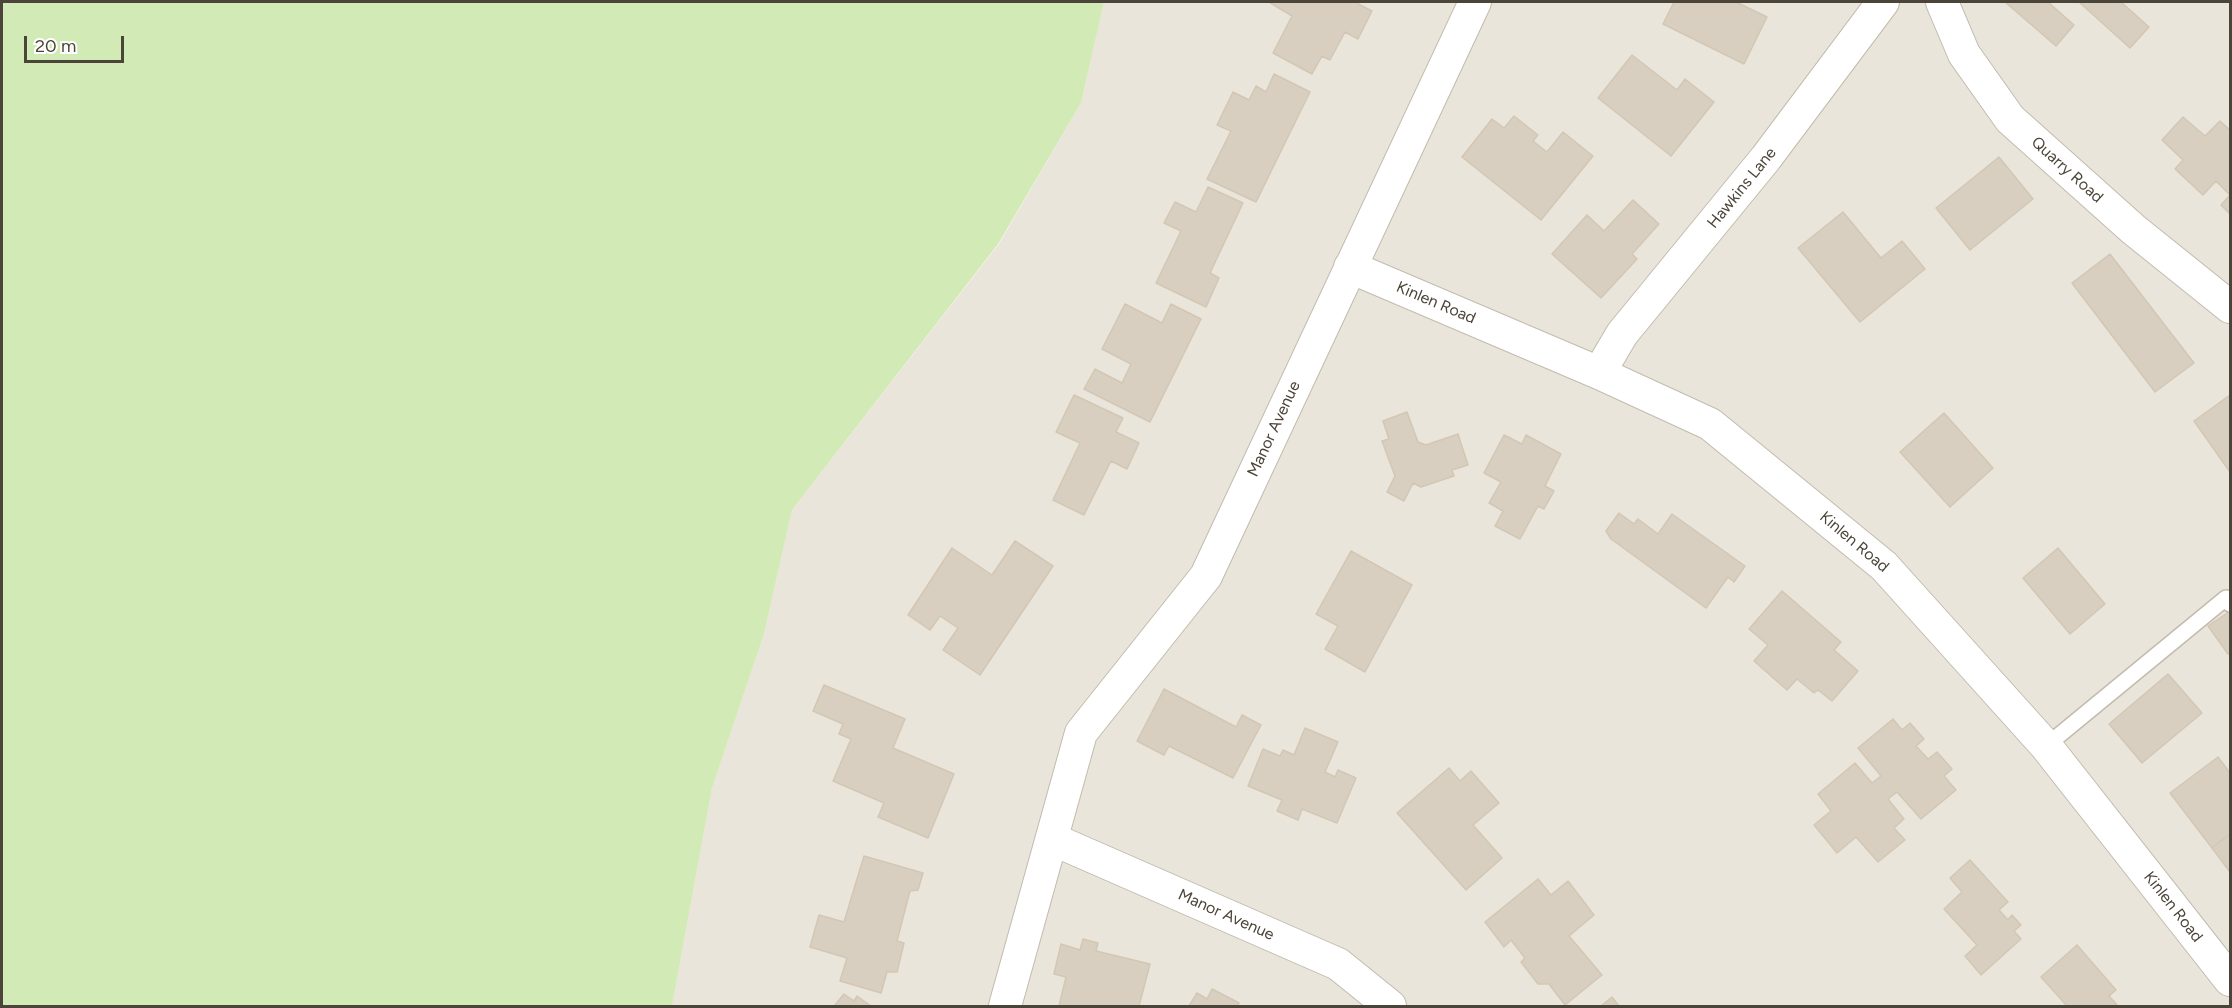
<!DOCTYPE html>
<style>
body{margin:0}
#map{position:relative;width:2232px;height:1008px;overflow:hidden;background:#f6f3ec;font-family:Figtree,sans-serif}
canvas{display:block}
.frame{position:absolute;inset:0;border:3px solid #4b4439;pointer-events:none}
.scale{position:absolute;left:24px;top:36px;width:100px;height:27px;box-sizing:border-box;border:3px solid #4b4439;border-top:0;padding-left:8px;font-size:18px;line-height:21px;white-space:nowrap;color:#4b4439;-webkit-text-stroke:4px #fff;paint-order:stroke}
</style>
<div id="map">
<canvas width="2232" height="1008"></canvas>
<div class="frame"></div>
<div class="scale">20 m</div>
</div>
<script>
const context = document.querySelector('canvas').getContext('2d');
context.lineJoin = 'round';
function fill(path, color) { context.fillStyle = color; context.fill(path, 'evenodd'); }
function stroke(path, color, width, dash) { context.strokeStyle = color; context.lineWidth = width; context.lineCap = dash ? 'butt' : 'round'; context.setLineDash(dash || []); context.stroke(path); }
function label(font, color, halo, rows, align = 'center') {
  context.font = font + ' Figtree,sans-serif'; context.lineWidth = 4.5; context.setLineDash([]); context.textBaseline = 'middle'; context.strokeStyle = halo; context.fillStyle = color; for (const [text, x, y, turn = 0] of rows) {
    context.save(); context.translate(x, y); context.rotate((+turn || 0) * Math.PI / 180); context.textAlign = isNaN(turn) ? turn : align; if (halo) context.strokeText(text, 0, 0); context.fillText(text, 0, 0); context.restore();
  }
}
fill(new Path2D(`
 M1104 2H2230V1006H672L712 788 764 634 792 510 999 244 1081 103Z`), '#eae5da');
fill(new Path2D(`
 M2 2H1104L1081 103 998 244 792 510 764 634 712 788 672 1006H2Z`), '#d2eab5');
const building = new Path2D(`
 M1269 2H1359L1358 4 1372 11 1358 39 1345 32 1330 60 1322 56 1312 74 1273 53 1292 16Z
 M1674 2H1736L1767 17 1744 64 1663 24Z
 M2005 2H2048L2074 25 2056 46Z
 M2079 2H2121L2149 27 2130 48Z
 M1632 55 1677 90 1685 79 1714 102 1671 156 1598 98Z
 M1274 74 1310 92 1256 202 1207 179 1231 131 1217 125 1233 92 1249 100 1256 86 1266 92Z
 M1514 116 1538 135 1533 141 1547 152 1563 132 1593 156 1541 220 1462 157 1492 119 1504 128Z
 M2183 117 2205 136 2220 121 2230 130V214L2221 205 2230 195 2216 181 2203 195 2175 169 2183 160 2162 140Z
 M1999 157 2033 199 1970 250 1936 208Z
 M1208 187 1243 203 1210 273 1219 278 1206 307 1156 283 1181 231 1164 223 1175 202 1196 212Z
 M1633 200 1659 224 1632 254 1637 259 1601 298 1552 254 1587 215 1604 231Z
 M1843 212 1881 258 1902 241 1925 269 1860 322 1798 248Z
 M2110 254 2194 363 2155 392 2072 283Z
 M1125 304 1162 323 1171 304 1201 319 1150 422 1084 389 1095 369 1122 383 1131 364 1102 349Z
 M1074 395 1123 418 1116 432 1139 443 1127 469 1111 461 1084 515 1053 500 1080 443 1056 432Z
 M2230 395V472L2194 421Z
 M1407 412 1418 442 1426 445 1458 434 1468 465 1452 470 1454 476 1421 487 1413 483 1404 501 1387 492 1395 476 1382 441 1389 439 1383 421Z
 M1944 413 1993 468 1950 507 1900 452Z
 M1504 435 1522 444 1526 435 1561 454 1545 486 1554 491 1544 509 1538 506 1520 539 1495 526 1503 511 1489 503 1501 482 1484 473Z
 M1619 513 1634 524 1638 519 1658 534 1672 514 1745 566 1734 582 1728 577 1706 608 1611 539 1606 531Z
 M1015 541 1053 566 980 675 943 650 958 628 940 616 930 630 908 615 952 548 992 575Z
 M2058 548 2105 604 2070 634 2023 578Z
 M1351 551 1412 585 1365 672 1325 649 1338 626 1316 614Z
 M1782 591 1841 642 1834 650 1858 671 1832 701 1818 690 1814 693 1797 679 1787 690 1754 661 1768 645 1749 629Z
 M2230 611V652L2228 654 2208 626Z
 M2168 674 2202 713 2142 763 2109 724Z
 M824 685 905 719 893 748 954 774 928 838 878 817 884 803 833 781 851 739 839 734 843 724 813 711Z
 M1164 689 1236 727 1242 715 1261 725 1233 778 1169 746 1164 755 1137 741Z
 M1893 719 1902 730 1910 723 1924 739 1916 746 1928 759 1937 752 1952 769 1944 776 1956 790 1921 819 1897 792 1888 799 1904 819 1894 828 1905 840 1878 862 1856 837 1837 853 1814 825 1831 811 1818 794 1855 763 1872 783 1881 776 1858 748Z
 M1305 728 1338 742 1325 772 1335 777 1338 770 1356 778 1337 823 1302 809 1298 820 1277 811 1282 800 1248 786 1263 749 1280 756 1283 750 1294 755Z
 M2218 757 2230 773V834L2212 848 2170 793Z
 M1449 768 1460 781 1471 771 1499 803 1473 825 1502 858 1466 890 1397 813Z
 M2230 834V872L2212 848Z
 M864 856 923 873 918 890 910 891 897 941 904 943 897 972H887L881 993 840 981 847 958 810 947 819 915 844 922Z
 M1970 860 2008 902 1999 910 2008 920 2012 915 2021 925 2014 931 2021 939 1981 975 1965 956 1977 945 1944 909 1962 892 1950 878Z
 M1538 879 1551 895 1568 881 1594 915 1569 936 1602 975 1565 1005 1549 984H1538L1521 962 1525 958 1511 940 1504 947 1485 922Z
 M1083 939 1098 943 1096 951 1150 964 1139 1006H1059L1066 977 1054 974 1061 944 1080 950Z
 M2077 945 2116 990 2109 996 2118 1006H2067L2041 977Z
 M1212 989 1239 1003 1237 1006H1189L1197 993 1207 999Z
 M844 994 854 1001 857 996 871 1006H837L835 1005Z
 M1612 997 1619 1006H1601Z`);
fill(building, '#d8cfc1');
stroke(building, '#d3c7b4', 1.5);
const lane = new Path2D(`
 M2046 746 2226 598 2230 604`);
const street = new Path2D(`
 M1942 2 1964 54 2010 119 2133 229 2230 307
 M1350 267 1599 373 1710 424 1884 566 2046 746 2230 980
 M1599 373 1622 334 1766 158 1883 2
 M1052 839 1338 964 1390 1006
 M1005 1006 1081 733 1206 576 1475 2`);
stroke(lane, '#c2bbae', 18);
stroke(street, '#c2bbae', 34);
stroke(lane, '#fff', 15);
stroke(street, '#fff', 32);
label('16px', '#4b4439', '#fff', [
 ["Quarry Road",2067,170,42],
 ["Hawkins Lane",1742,188,-51],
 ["Kinlen Road",1436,303,23],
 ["Manor Avenue",1274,429,-65],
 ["Kinlen Road",1854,542,40],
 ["Kinlen Road",2173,907,52],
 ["Manor Avenue",1226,915,24]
]);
</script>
